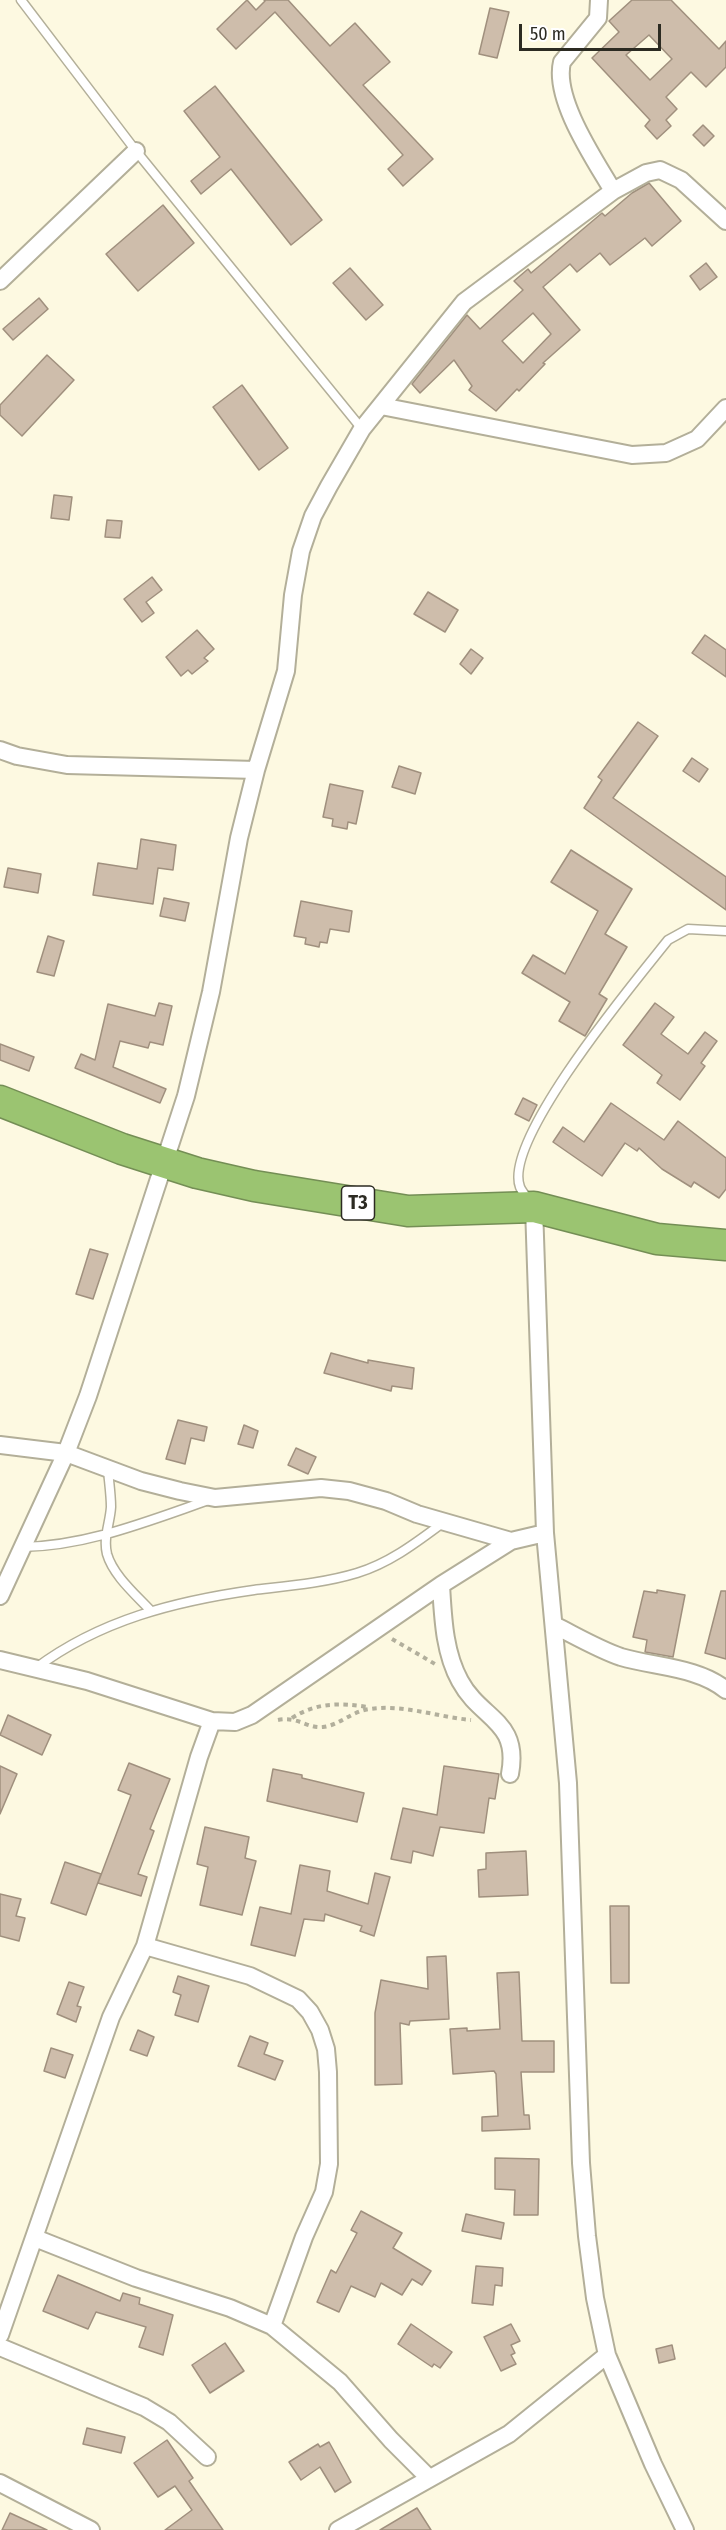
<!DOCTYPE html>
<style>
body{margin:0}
#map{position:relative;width:726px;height:2530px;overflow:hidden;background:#fdf9e1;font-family:"Fira Sans Condensed",sans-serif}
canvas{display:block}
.scale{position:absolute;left:519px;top:24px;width:142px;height:27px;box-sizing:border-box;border:3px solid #2c2b22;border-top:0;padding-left:8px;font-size:18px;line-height:21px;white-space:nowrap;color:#2c2b22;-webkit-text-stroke:4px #fff;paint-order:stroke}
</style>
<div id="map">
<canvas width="726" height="2530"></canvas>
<div class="scale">50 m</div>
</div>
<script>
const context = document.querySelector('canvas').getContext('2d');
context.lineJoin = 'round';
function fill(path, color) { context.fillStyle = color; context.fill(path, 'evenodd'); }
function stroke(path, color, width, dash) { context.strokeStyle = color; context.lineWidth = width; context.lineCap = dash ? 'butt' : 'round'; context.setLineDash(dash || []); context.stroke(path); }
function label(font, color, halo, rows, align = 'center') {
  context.font = font + ' "Fira Sans Condensed",sans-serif'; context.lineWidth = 6; context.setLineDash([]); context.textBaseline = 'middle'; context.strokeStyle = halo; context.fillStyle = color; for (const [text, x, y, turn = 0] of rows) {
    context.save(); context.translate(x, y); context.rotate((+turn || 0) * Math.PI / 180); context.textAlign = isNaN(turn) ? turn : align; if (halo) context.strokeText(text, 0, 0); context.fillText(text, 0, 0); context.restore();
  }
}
const building = new Path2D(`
 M247 0 256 10 265 1 264 0H288L330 46 355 23 390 62 363 85 433 159 403 186 388 169 403 155 275 12 236 49 217 29Z
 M632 0H671L719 49 726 41V67L706 87 691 72 666 97 677 109 666 120 671 126 657 139 645 126 650 120 592 58 619 32 609 21ZM649 35 672 59 650 80 626 55Z
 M490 8 509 12 497 58 479 54Z
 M215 86 322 220 291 245 231 169 201 194 191 181 220 157 184 111Z
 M703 125 714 136 704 146 693 135Z
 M649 183 681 221 652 246 645 238 610 265 600 253 577 272 570 264 543 287 580 330 543 363 545 364 519 391 517 389 496 411 469 390 472 386 454 360 420 393 412 384 467 315 480 329 523 290 514 281 528 269 531 273 602 213 605 216 632 193ZM533 313 551 334 523 363 502 341Z
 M163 205 194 243 138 291 106 254Z
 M706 263 717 277 700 290 690 276Z
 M350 268 383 305 366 320 333 283Z
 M39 298 48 309 13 340 3 329Z
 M47 355 74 380 22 436 0 415V405Z
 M242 385 288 448 259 470 213 407Z
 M54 495 72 497 69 520 51 518Z
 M107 520 122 521 120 538 105 537Z
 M152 577 162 590 146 602 154 613 142 622 124 599Z
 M428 592 458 610 445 632 414 614Z
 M197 630 214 649 204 658 208 661 192 674 188 670 181 676 166 657Z
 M705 635 726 650V677L692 653Z
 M471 649 483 658 471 674 460 664Z
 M638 722 658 736 613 798 726 877V910L584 808 602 780 598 777Z
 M692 758 708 769 699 782 683 771Z
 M399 766 421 773 415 794 392 787Z
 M330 784 363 791 356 824 348 822 347 829 332 826 333 819 323 817Z
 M141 839 176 845 173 870 158 868 153 904 93 895 98 863 137 869Z
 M571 850 632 889 605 934 627 947 599 994 607 999 585 1036 559 1021 570 1002 522 973 533 955 565 974 598 911 551 882Z
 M8 868 41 874 38 893 4 887Z
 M164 898 189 903 185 921 160 916Z
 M301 901 352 911 349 932 330 929 327 943 320 942 319 947 305 944 306 938 294 936Z
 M48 936 64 941 54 976 37 972Z
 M159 1003 172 1006 163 1045 150 1042 148 1048 120 1041 113 1067 166 1089 160 1103 75 1068 81 1054 95 1060 108 1004 155 1016Z
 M655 1003 674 1017 661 1034 688 1054 705 1032 717 1041 701 1063 705 1066 680 1100 657 1083 662 1075 623 1045Z
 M0 1044 34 1057 29 1071 0 1060Z
 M523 1098 537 1105 529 1121 515 1114Z
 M611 1103 664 1140 678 1121 726 1158V1189L719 1198 694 1182 691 1187 662 1169 639 1148 637 1151 625 1143 602 1176 553 1142 563 1127 584 1142Z
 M90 1249 108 1254 93 1299 76 1294Z
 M331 1353 368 1363V1360L414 1368 412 1389 392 1386 391 1391 324 1373Z
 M178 1420 207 1427 204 1441 191 1438 185 1464 166 1459Z
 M244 1425 258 1431 253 1448 238 1444Z
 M296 1448 316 1457 308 1474 288 1465Z
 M657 1590 685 1595 673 1657 645 1652 647 1640 633 1637 644 1591 657 1593Z
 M721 1591H726V1659L705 1653Z
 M8 1715 51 1735 42 1755 0 1735Z
 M129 1763 170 1779 150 1829 154 1831 138 1874 147 1877 141 1896 98 1883 131 1795 118 1790Z
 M0 1766 17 1774 0 1814Z
 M444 1766 499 1774 495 1799 489 1798 484 1833 440 1827 433 1856 413 1851 411 1863 391 1859 403 1808 437 1815Z
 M273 1769 302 1775V1778L364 1793 357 1822 267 1801Z
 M205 1827 249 1837 245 1858 256 1861 242 1915 200 1905 208 1867 197 1864Z
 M526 1851 528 1895 479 1897 478 1870 486 1869V1853Z
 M65 1862 101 1874 86 1915 51 1903Z
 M300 1865 330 1871 327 1891 368 1904 375 1873 390 1877 374 1936 360 1931 362 1926 325 1914 324 1921 304 1919 295 1956 251 1945 260 1907 291 1914Z
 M0 1894 21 1899 16 1916 25 1918 19 1941 0 1936Z
 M610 1906H629V1983H611Z
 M446 1956 449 2019 410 2021 409 2025 400 2023 402 2084 375 2085V2013L381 1980 428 1989 427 1957Z
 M519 1972 522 2041H554V2072H521L524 2115H529L530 2129 482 2131V2117L498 2116 496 2074 494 2071 453 2074 450 2029 467 2028V2031L500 2029 497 1973Z
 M178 1976 209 1986 198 2022 175 2015 181 1995 173 1992Z
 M69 1982 84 1987 77 2006 81 2007 76 2022 57 2014Z
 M138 2030 154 2037 147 2056 130 2050Z
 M250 2036 268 2043 264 2054 283 2061 275 2080 238 2066Z
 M51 2048 73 2055 65 2078 44 2071Z
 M495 2158 539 2159 538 2215H514L515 2190 495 2189Z
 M361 2211 402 2233 393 2248 431 2271 422 2285 412 2279 402 2295 381 2283 375 2297 351 2286 339 2312 317 2302 331 2270 336 2273 357 2233 351 2230Z
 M466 2214 504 2223 501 2239 462 2231Z
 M476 2266 503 2268 502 2286 495 2285 493 2305 472 2303Z
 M58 2275 120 2301 123 2293 140 2298 139 2304 173 2315 163 2355 139 2347 146 2327 96 2312 88 2329 43 2311Z
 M411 2324 452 2352 440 2368 434 2364 432 2367 398 2344Z
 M511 2324 520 2341 511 2345 515 2353 511 2355 516 2364 501 2371 484 2337Z
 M225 2343 244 2371 210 2393 192 2365Z
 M672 2345 675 2359 659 2363 656 2349Z
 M87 2428 125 2437 121 2453 83 2444Z
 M167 2440 193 2478 189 2481 223 2530H165L192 2510 175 2486 158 2497 134 2463Z
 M329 2442 351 2482 335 2492 320 2467 301 2480 289 2462 318 2444 320 2447Z
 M417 2508 431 2530H380Z
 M10 2513 47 2530H2Z`);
fill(building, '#cebdab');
stroke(building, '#a0907e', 1.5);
const lane = new Path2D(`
 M21 0 136 151 362 429
 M530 1202C527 1197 522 1192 520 1187 502 1140 637 979 668 940L688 929 726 931
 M108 1470C109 1482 111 1495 111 1507 110 1523 103 1538 107 1554 113 1575 135 1594 150 1610
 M22 1547C87 1546 148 1521 209 1500
 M36 1668C100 1620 176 1601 254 1590 288 1586 324 1583 357 1573 390 1563 417 1542 444 1522`);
const street = new Path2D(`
 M599 0 598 18 562 62C553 99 595 160 613 191
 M0 281 136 151
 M381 406 632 455 666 453 697 439 726 408
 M0 750 17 756 67 765 256 770
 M534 1207 545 1533 568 1783 581 2163 587 2236 595 2298 607 2355 653 2464 685 2530
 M0 1445 66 1453 141 1481 180 1491 215 1498 321 1488 349 1491 386 1501 417 1514 511 1541 545 1533
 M441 1585C443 1617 444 1652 460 1681 481 1720 520 1720 510 1774
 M0 1596 66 1453 88 1396 186 1096 211 992 239 838 256 770 286 671 293 595 301 551 313 516 329 486 362 429 464 302 613 191 646 173 660 170 681 180 726 221
 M554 1625C576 1636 598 1649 621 1657 655 1667 698 1667 726 1690
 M0 1660 87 1681 212 1721 235 1722 252 1715 441 1585 511 1541
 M145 1946 250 1976 298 1999 310 2012 320 2030 326 2049 328 2072 329 2164 324 2192 304 2237 272 2326
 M35 2238 136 2278 230 2308 272 2326 340 2382 391 2440 429 2478
 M0 2335 111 2017 145 1946 199 1757 212 1721
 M0 2347 144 2407 169 2422 207 2457
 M0 2483 91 2530
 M338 2530 509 2434 607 2355`);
const highway = new Path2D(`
 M0 1101 122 1149 197 1173 254 1186 408 1211 534 1207 657 1239 726 1245`);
stroke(lane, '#b3af99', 11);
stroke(street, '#b3af99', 20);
stroke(highway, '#748e55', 33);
stroke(new Path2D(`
 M392 1639 435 1664
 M292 1718C317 1702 340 1703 368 1707
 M278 1720C298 1716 308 1729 323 1727 340 1725 352 1711 370 1709 403 1704 438 1717 471 1720`), '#b2af9c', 4, [4.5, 4.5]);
stroke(lane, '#fff', 8);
stroke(street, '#fff', 16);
stroke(highway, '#9bc471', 30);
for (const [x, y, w] of [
 [358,1203,33]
]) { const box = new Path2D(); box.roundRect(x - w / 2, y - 17, w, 34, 4.5); context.fillStyle = '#fff'; context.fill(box); stroke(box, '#2c2b22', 1.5); }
label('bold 20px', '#2c2b22', null, [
 ["T3",358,1203]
]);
</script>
